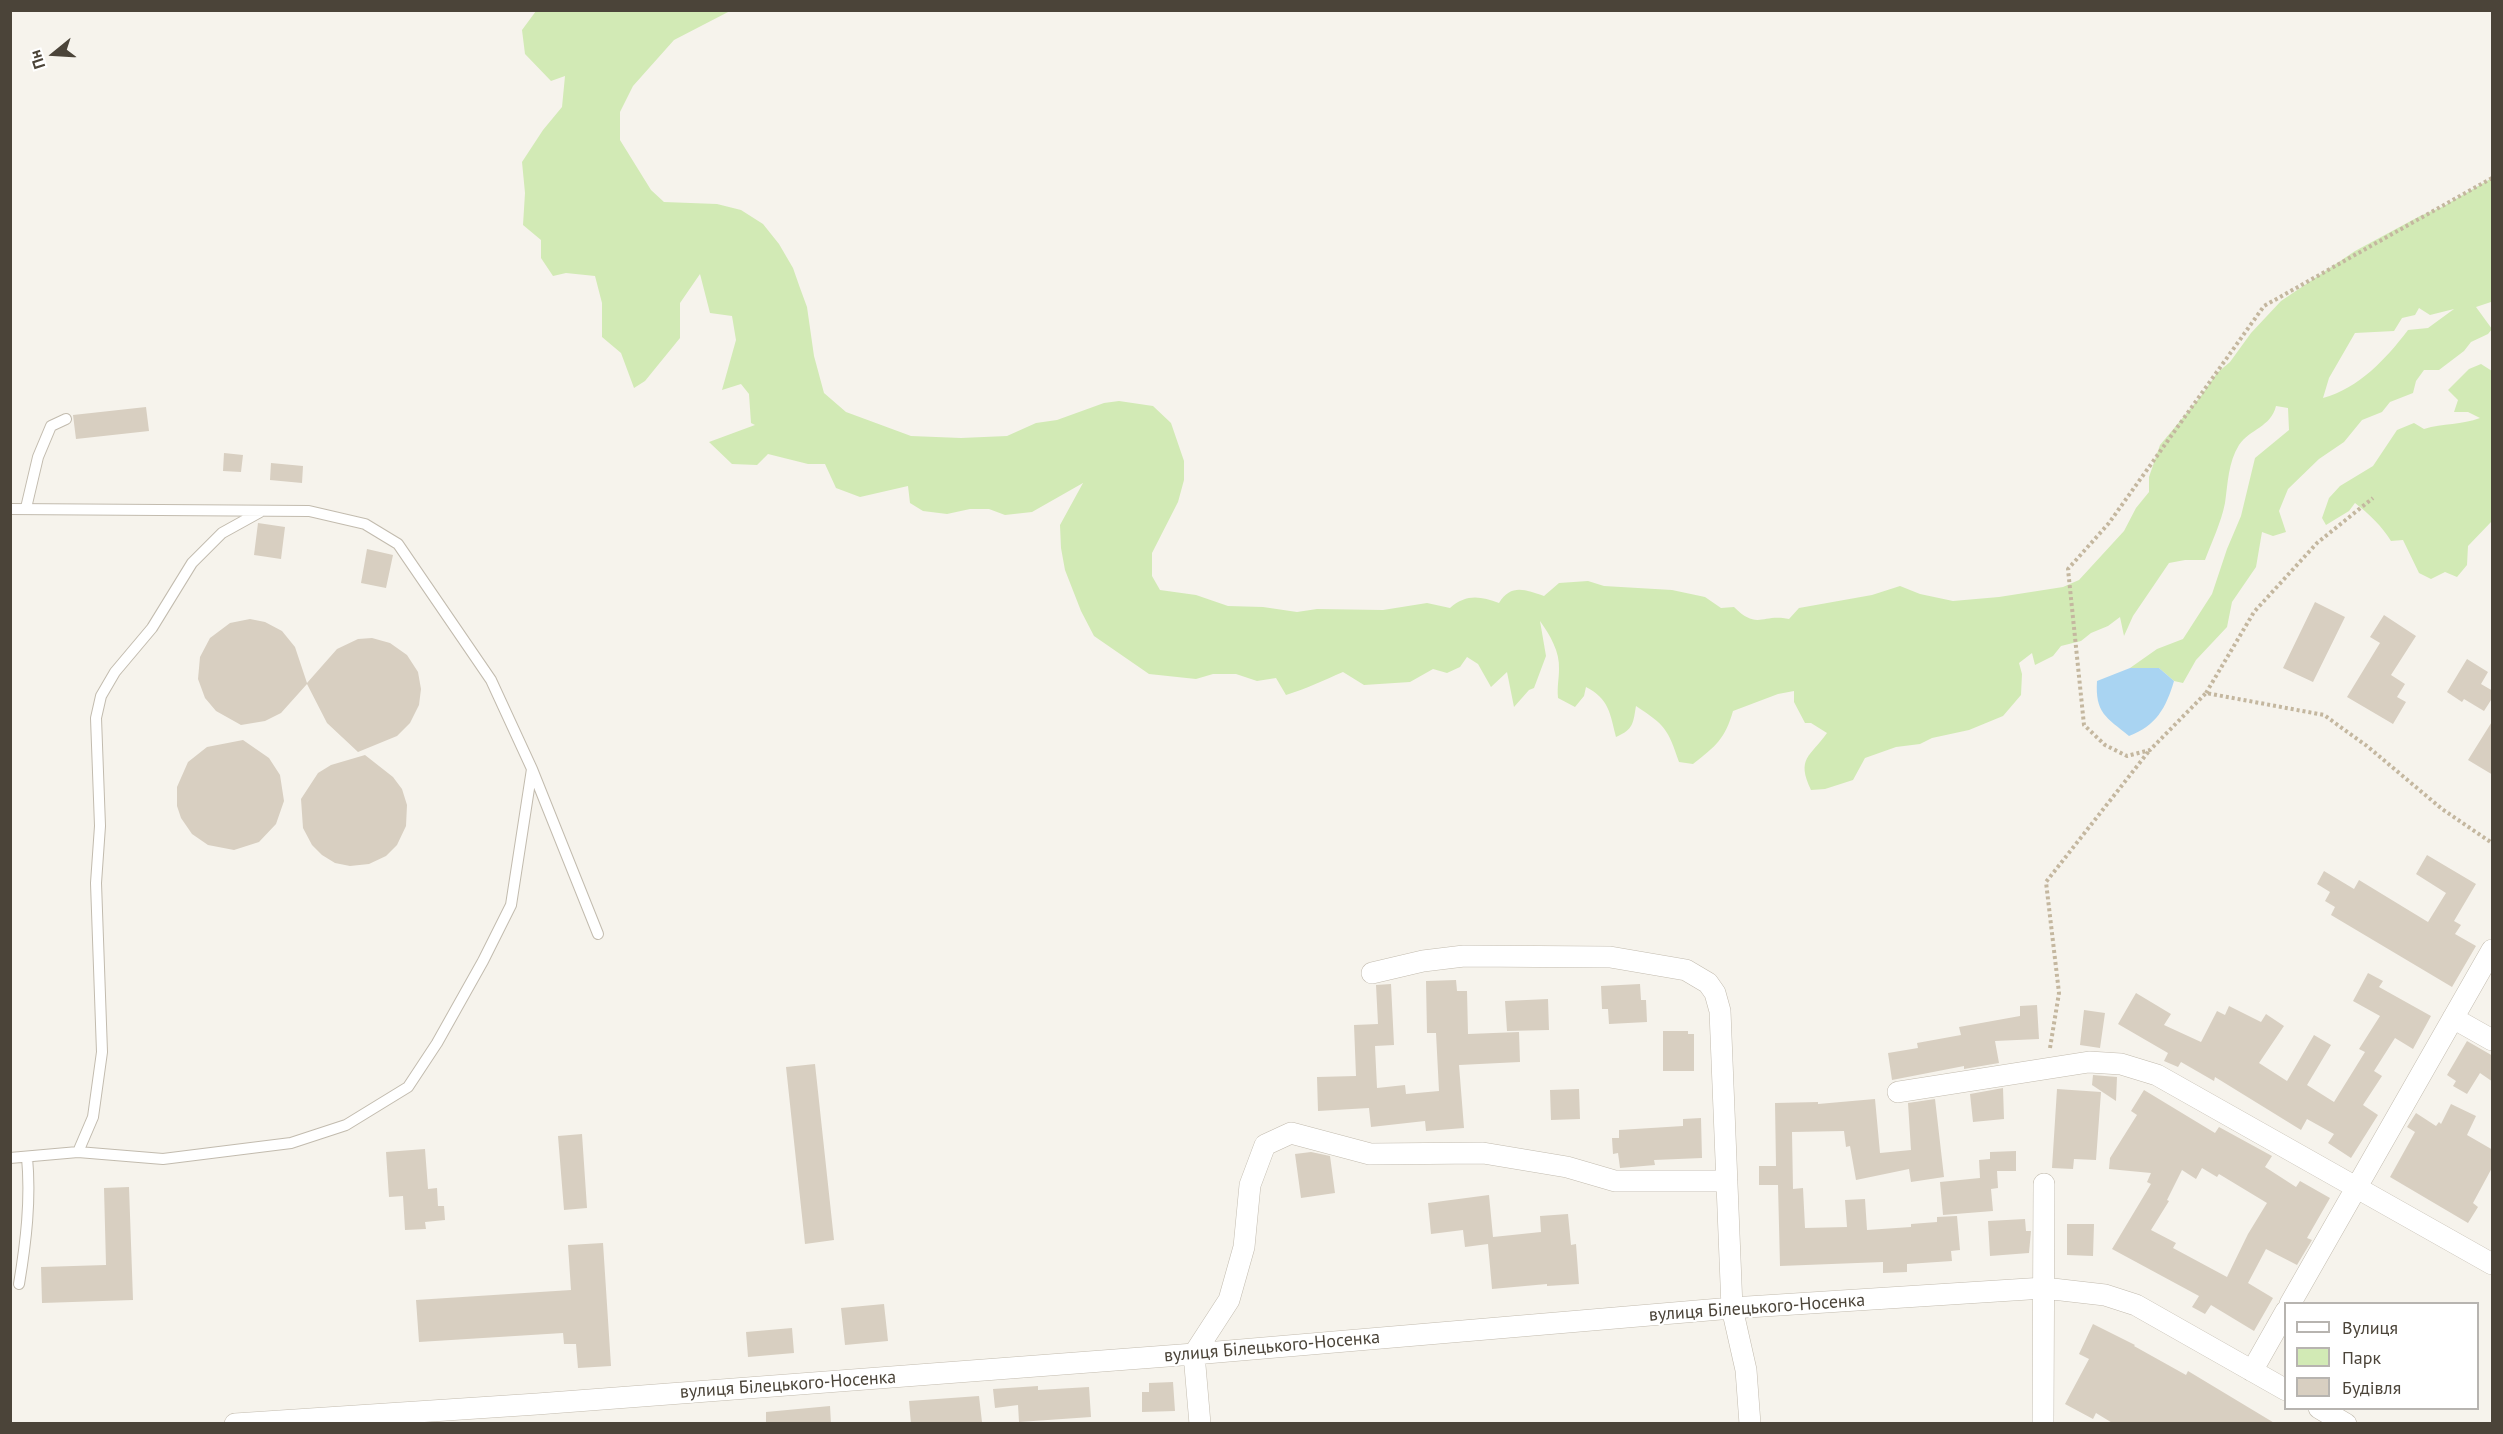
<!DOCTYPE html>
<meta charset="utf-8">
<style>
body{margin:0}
#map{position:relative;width:2503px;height:1434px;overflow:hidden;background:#f6f3ec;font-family:"PT Sans",sans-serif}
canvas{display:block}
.frame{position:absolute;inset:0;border:12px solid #4b4439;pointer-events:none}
.legend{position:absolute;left:2284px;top:1302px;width:195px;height:108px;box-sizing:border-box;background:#fff;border:2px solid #b7b4b0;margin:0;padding:8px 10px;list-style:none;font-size:18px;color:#4b4439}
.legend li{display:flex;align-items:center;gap:12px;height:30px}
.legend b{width:30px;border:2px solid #b7b4b0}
.north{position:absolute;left:24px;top:24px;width:60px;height:60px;-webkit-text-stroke:4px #fff;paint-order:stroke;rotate:252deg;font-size:16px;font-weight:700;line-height:24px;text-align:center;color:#4b4439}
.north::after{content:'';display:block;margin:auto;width:21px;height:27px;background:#4b4439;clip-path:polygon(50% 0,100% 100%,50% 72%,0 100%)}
</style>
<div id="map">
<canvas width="2503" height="1434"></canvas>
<div class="frame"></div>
<ul class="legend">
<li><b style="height:8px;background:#fff"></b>Вулиця</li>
<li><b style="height:16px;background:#d2eab5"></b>Парк</li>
<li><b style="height:16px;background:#d8cfc1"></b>Будівля</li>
</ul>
<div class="north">Пн</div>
</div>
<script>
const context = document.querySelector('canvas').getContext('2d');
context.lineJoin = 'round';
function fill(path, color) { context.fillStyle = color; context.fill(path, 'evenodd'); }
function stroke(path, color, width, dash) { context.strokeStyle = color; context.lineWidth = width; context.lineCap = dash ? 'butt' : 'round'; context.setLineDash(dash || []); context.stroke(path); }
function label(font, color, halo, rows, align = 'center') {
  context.font = font + ' "PT Sans",sans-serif'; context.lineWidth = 4.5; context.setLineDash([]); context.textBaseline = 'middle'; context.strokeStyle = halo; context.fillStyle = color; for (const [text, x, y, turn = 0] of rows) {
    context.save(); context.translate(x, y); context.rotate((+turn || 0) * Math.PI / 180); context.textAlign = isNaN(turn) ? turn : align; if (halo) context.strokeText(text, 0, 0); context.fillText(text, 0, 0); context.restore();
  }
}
fill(new Path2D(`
 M536 11H730L674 40 633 86 620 112V140L651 190 664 202 717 204 741 210 763 224 779 244 793 268 800 288 807 307 814 356 824 393 846 412 911 436 961 438 1007 436 1036 423 1057 420 1104 403 1119 401 1153 406 1171 423 1184 461V480L1178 502 1152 553V576L1160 590 1196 595 1228 606 1263 607 1297 612 1317 609 1383 610 1427 603 1450 608C1466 594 1480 596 1499 603 1511 583 1526 590 1544 596L1559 583 1588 581 1604 586 1672 590 1705 597 1721 608 1734 607C1758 631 1762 613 1789 619L1799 608 1872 595 1900 586 1920 594 1953 601 1999 597 2063 587 2079 580 2124 531 2136 508 2149 492V477L2160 445 2201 396 2217 373 2230 362 2251 333 2281 301 2355 251 2420 216 2442 207 2492 178V304L2491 302 2476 307 2492 329 2488 334 2471 342 2464 351 2439 370H2424L2416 381 2413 393 2390 402 2382 412 2362 420 2344 442 2319 459 2288 489 2279 511 2286 532 2273 536 2262 532 2256 567 2232 602 2227 627 2196 660 2183 683 2174 681 2159 668H2130L2157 649 2183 639 2212 594 2227 549 2241 516 2255 458 2289 430 2288 408 2276 406C2271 427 2250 429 2239 445 2228 463 2228 483 2225 503 2221 523 2212 541 2205 560H2185L2169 563 2133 616 2124 636 2120 617 2108 626 2091 633 2081 641 2061 646 2053 656 2035 665 2032 653 2019 663 2022 674 2021 695 2003 716 1969 730 1932 738 1920 744 1896 747 1865 758 1853 780 1825 789 1811 790C1796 758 1810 757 1827 733L1811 723H1805L1794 702V691L1778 694 1733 711C1725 739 1716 746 1693 764L1679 762C1668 729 1665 725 1636 706 1633 723 1634 729 1616 737 1610 713 1609 699 1586 687L1584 696 1575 707 1558 698C1557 685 1559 680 1559 669 1560 652 1550 635 1540 621L1546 656 1534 688 1529 690 1514 707 1507 672 1491 687 1478 664 1467 657 1460 667 1447 673 1433 669 1410 682 1364 685 1343 672C1324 680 1306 689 1286 695L1276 678 1257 681 1236 674H1213L1196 679 1149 674 1094 636 1081 611 1065 570 1061 548 1060 525 1083 483 1032 512 1005 515 989 509H970L947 514 923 511 910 503 908 486 860 497 836 488 825 464H808L768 454 757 465 732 464 709 442 755 425 751 423 749 394 741 384 722 390 736 340 732 316 710 313 700 274 680 303V338L645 381 634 388 621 353 602 337V303L595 276 566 273 553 276 541 258V240L523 225 525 193 522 162 543 130 562 107 565 76 551 81 525 54 522 30ZM2419 308 2430 315 2454 309 2428 328 2408 330C2386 359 2359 388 2323 398L2329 378 2355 333 2394 331 2402 318 2415 315Z
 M2481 364 2492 371V521L2468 546 2467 565 2457 577 2445 572 2431 579 2419 573 2403 540 2391 541C2382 526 2368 513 2355 503L2349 511 2326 525 2322 518 2329 498 2340 486 2373 466 2397 430 2414 423 2424 429C2443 423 2462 425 2480 418L2468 412H2454L2458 400 2448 390 2469 369Z`), '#d2eab5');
fill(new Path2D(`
 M2130 668H2159L2174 681C2166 708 2156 726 2129 736 2106 717 2095 713 2097 681Z`), '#a9d4f2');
fill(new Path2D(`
 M146 407 149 431 76 439 73 415Z
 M224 453 243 455 241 472 223 471Z
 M271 463 303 466 302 483 270 480Z
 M258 523 285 527 281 559 254 555Z
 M367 549 393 555 386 588 361 583Z
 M2315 602 2345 617 2313 682 2283 668Z
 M2384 615 2416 636 2391 675 2405 684 2397 697 2406 702 2393 724 2347 697 2380 643 2370 637Z
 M250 619 265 622 282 631 295 647 307 683 337 649 358 639 372 638 390 643 407 655 418 672 421 689 419 705 410 723 397 736 358 752 327 723 307 684 281 713 265 721 241 725 216 711 205 698 198 679 200 657 210 638 230 623Z
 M2467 659 2488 672 2481 684 2493 691V697L2484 711 2464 699 2462 702 2447 692Z
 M2493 720V775L2468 760Z
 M243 740 269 758 280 775 284 801 276 824 259 842 234 850 208 845 192 834 181 818 177 806V787L188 762 207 747Z
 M365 755 393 777 402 789 407 805 406 826 397 845 386 856 369 864 350 866 335 863 322 855 312 845 303 828 301 799 318 773 331 765Z
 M2427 855 2476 884 2454 921 2461 925 2455 934 2476 946 2452 987 2331 915 2335 907 2325 901 2330 892 2317 884 2324 871 2354 889 2359 880 2428 922 2446 893 2416 874Z
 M2368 973 2383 981 2379 987 2431 1016 2413 1049 2395 1038 2374 1071 2382 1076 2363 1105 2378 1115 2351 1158 2328 1143 2334 1134 2307 1119 2301 1130 2215 1077 2214 1081 2181 1062 2178 1067 2164 1061 2168 1053 2118 1024 2136 993 2171 1014 2164 1025 2201 1042 2217 1011 2225 1015 2229 1006 2261 1022 2266 1014 2284 1026 2259 1063 2287 1081 2314 1035 2331 1045 2307 1085 2334 1102 2365 1052 2359 1049 2380 1016 2353 1001Z
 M1456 980 1457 991H1467L1468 1034 1519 1032 1520 1062 1459 1065 1464 1128 1426 1131 1425 1121 1371 1127 1369 1108 1318 1111 1317 1077 1356 1076 1354 1025 1378 1024 1376 985 1391 984 1394 1045 1375 1046 1377 1088 1405 1085 1406 1094 1439 1091 1436 1033H1427L1426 981Z
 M1640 984 1641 1000H1646L1647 1022 1609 1024 1608 1009H1602L1601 986Z
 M1548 999 1549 1030 1507 1031 1505 1001Z
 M2037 1005 2039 1039 1995 1041 1999 1063 1964 1069V1066L1892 1080 1888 1053 1918 1048 1917 1043 1961 1035 1959 1027 2020 1016V1006Z
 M2084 1010 2105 1013 2100 1048 2080 1045Z
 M1663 1031H1688V1034H1694V1071H1663Z
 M2467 1041 2493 1056V1082L2480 1073 2467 1094 2453 1086 2456 1081 2447 1075Z
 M815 1064 834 1240 805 1244 786 1067Z
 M2093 1075 2117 1077 2116 1101 2092 1085Z
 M2003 1088 2004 1119 1973 1122 1970 1094Z
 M1579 1089 1580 1119 1551 1120 1550 1090Z
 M2057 1089 2101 1092 2096 1160 2074 1159 2073 1169 2052 1168Z
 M2144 1090 2215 1133 2219 1127 2272 1156 2265 1167 2296 1187 2300 1181 2330 1198 2307 1238 2312 1240 2297 1265 2266 1249 2248 1283 2273 1298 2254 1331 2211 1305 2205 1314 2192 1307 2199 1296 2112 1249 2151 1184 2147 1182 2151 1173 2109 1169 2110 1158 2137 1115 2131 1111ZM2202 1168 2217 1177 2219 1174 2267 1203 2248 1234 2227 1277 2173 1248 2176 1243 2151 1230 2169 1201 2167 1200 2182 1170 2196 1179Z
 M1875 1099 1880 1153 1911 1150 1908 1103 1935 1099 1944 1177 1911 1182 1909 1169 1856 1180 1850 1146 1846 1147 1844 1131 1792 1132 1793 1189 1803 1188 1805 1228 1847 1227 1845 1200 1865 1199 1867 1230 1911 1227V1224L1937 1222V1217L1957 1216 1960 1250 1951 1251 1952 1261 1907 1264V1272L1883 1273V1262L1780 1266 1778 1185H1759V1166H1776L1775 1103 1818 1102V1104Z
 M2451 1104 2476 1116 2467 1135 2493 1150V1166L2473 1203 2478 1207 2468 1223 2390 1177 2415 1132 2407 1127 2416 1113 2436 1126 2439 1122 2441 1124Z
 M1701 1118 1702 1158 1654 1160 1655 1165 1620 1168 1618 1153 1613 1154 1612 1138H1619V1130L1683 1126V1119Z
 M582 1134 587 1208 564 1210 558 1136Z
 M425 1149 428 1189 437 1188 438 1206H444L445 1220 425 1222 426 1229 405 1230 403 1196 389 1197 386 1152Z
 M2016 1151V1171H1997L1998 1188 1991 1189 1993 1211 1943 1215 1940 1182 1980 1178 1979 1160 1990 1159V1152Z
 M1311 1152 1330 1156 1335 1193 1301 1198 1295 1154Z
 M129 1187 133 1300 42 1303 41 1267 106 1265 104 1188Z
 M1489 1195 1493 1237 1541 1232 1540 1216 1568 1214 1571 1245 1576 1244 1579 1284 1547 1286V1284L1492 1289 1488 1244 1465 1247 1463 1230 1431 1234 1428 1203Z
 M2025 1219 2026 1231H2031L2029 1253 1990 1256 1988 1221Z
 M2067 1224H2094L2093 1256 2067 1255Z
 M603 1243 611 1366 578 1368 576 1344H564L563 1333 419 1342 416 1300 571 1290 568 1245Z
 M884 1304 888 1341 845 1345 841 1308Z
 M2093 1324 2135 1345 2134 1346 2186 1375 2188 1371 2276 1424H2114L2096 1413 2093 1419 2065 1404 2089 1359 2079 1354Z
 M792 1328 794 1353 748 1357 746 1332Z
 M1173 1382 1175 1411 1142 1412V1392H1149V1383Z
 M1038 1386V1390L1089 1387 1091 1417 1019 1422 1018 1405 995 1408 993 1389Z
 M979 1396 982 1422 911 1424 909 1401Z
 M830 1406 831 1424H766V1412Z`), '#d8cfc1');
const service = new Path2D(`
 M26 508 38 457 51 426 66 419
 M10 509 309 511 365 524 398 544 491 680 532 769 598 934
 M78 1152 93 1117 102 1052 96 883 100 826 96 718 101 696 115 672 152 628 192 563 222 533 260 512
 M10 1158 78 1152 163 1159 291 1143 346 1125 408 1087 437 1043 483 961 511 905 532 769
 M19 1284C26 1242 31 1200 27 1157`);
const minor = new Path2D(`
 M1372 973 1423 961 1464 956 1610 957 1686 970 1708 983 1715 993 1720 1011 1732 1308 1746 1370 1750 1424
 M2453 1018 2492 1040
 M1898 1092 2089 1062 2121 1064 2157 1075 2492 1264
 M2290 1304 2492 950
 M2252 1371 2286 1311
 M2319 1408 2346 1424
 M235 1424 537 1404 1194 1354 1732 1308 2044 1288 2105 1295 2136 1305 2286 1390
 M1200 1424 1194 1354 1229 1300 1244 1247 1250 1185 1265 1145 1291 1133 1370 1154 1483 1153 1567 1167 1615 1181H1727
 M2043 1424 2044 1184`);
stroke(service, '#c2bbae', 12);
stroke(minor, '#c2bbae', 22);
stroke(new Path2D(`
 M2492 178 2264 306 2109 523 2068 569 2084 725 2105 745 2127 756 2150 750 2206 693 2324 715 2367 746 2442 809 2492 843
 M2206 693 2254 612 2317 543 2373 498
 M2050 1048 2059 993 2046 882 2149 751`), '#c4b79f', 4, [3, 3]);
stroke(service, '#fff', 10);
stroke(minor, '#fff', 21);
label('18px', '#4b4439', '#fff', [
 ["вулиця Білецького-Носенка",1757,1308,-4],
 ["вулиця Білецького-Носенка",1272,1347,-5],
 ["вулиця Білецького-Носенка",788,1385,-4]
]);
</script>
